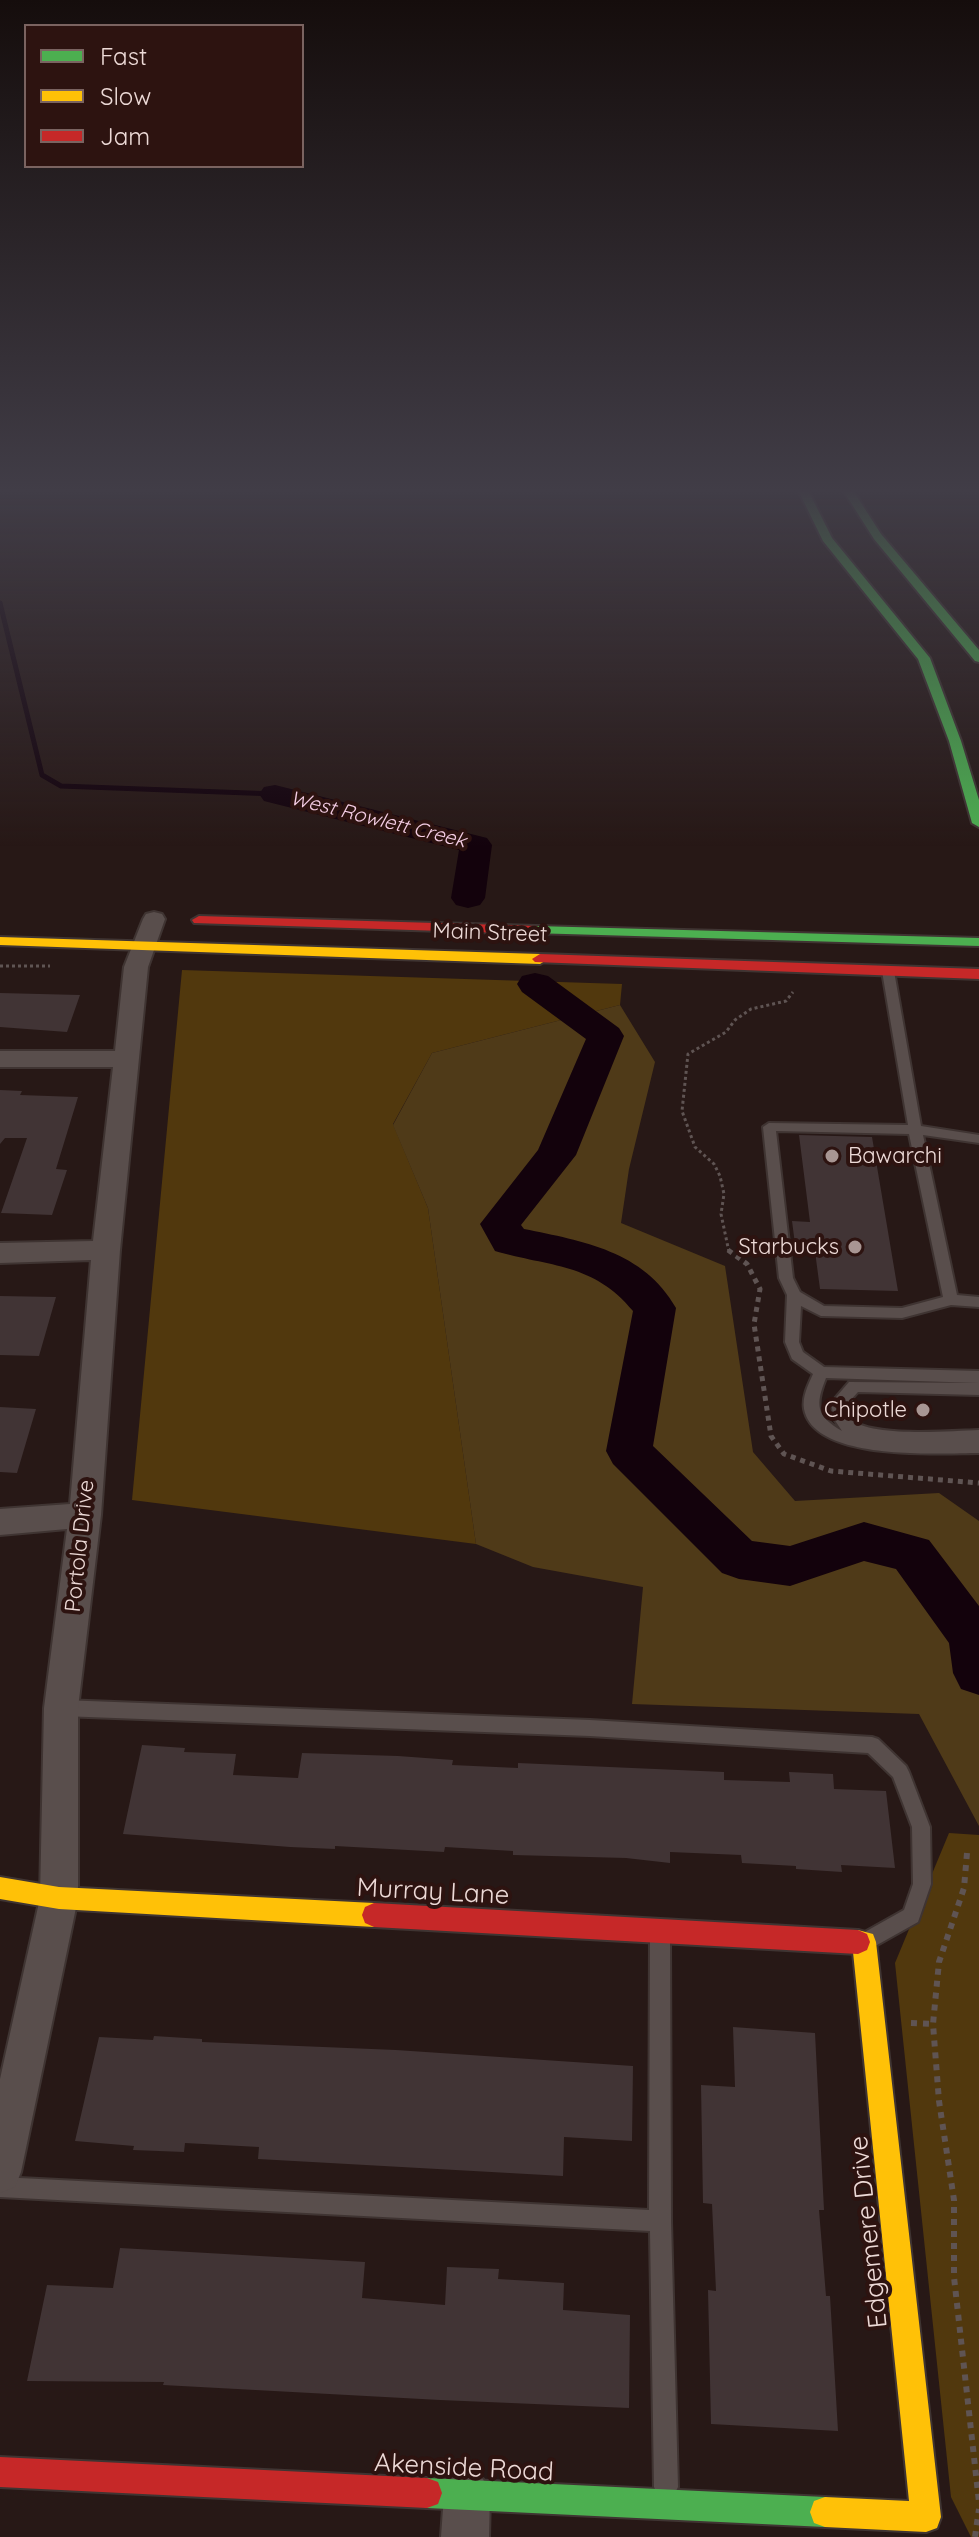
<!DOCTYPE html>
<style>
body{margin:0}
#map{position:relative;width:979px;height:2537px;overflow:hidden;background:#271816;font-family:Quicksand,sans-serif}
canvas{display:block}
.legend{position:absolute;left:24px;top:24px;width:280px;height:144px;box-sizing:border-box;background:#2d1310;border:2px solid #7a6360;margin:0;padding:10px 14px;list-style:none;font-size:24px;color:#eddad7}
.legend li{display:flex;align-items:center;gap:16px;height:40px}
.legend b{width:40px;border:2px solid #7a6360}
</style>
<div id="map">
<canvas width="979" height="2537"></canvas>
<ul class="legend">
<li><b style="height:10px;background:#4caf50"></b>Fast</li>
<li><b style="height:10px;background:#ffc107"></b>Slow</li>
<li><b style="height:10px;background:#c62828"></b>Jam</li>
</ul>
</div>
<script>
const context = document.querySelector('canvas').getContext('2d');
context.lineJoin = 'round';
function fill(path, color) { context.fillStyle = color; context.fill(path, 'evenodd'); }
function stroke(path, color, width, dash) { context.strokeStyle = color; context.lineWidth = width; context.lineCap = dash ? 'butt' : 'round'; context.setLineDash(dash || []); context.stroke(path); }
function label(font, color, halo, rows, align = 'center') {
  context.font = font + ' Quicksand,sans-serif'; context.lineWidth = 8; context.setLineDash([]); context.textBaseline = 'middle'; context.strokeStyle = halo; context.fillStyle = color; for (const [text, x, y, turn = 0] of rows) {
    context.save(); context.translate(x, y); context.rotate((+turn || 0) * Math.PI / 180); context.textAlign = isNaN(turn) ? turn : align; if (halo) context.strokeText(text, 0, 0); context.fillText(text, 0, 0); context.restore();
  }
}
fill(new Path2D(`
 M182 970 622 984 620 1005 432 1053 393 1124 428 1208 476 1544 132 1500Z
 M949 1833 979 1835V2537H971L951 2497 895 1963Z`), '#51380d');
fill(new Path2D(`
 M620 1005 655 1062 629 1169 621 1223 725 1266 753 1452 795 1501 939 1493 979 1521V1826L919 1714 632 1704 643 1587 533 1567 476 1544 428 1208 393 1125 432 1053Z`), '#4f3a18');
stroke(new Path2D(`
 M0 603 42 775 61 786 275 794`), '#13020c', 5);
fill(new Path2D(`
 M275 785 487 838 492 845 485 898 480 905 468 908 456 905 451 898 459 850 264 801 259 794 264 787Z
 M535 973 548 976 619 1028 624 1036 576 1155 521 1225 524 1229C583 1241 644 1251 676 1308L653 1446 752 1541 790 1546 864 1522 929 1540 979 1606V1695L961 1689 953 1673 949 1643 896 1569 864 1561 790 1586 739 1579 722 1573 613 1464 606 1451 633 1311C594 1263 550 1267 495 1251L480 1224 538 1150 586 1039 522 992 517 984 522 976Z`), '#13020c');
fill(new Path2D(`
 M0 993 80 995 67 1032 0 1027Z
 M0 1090 22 1091 20 1095 78 1097 56 1169 67 1170 52 1215 1 1213 27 1138H5L0 1144Z
 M799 1135 872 1137 898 1291 820 1289 814 1244H795L792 1221 810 1222Z
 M0 1296 56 1297 39 1356 0 1355Z
 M0 1407 36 1409 17 1473 0 1472Z
 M142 1745 185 1748 184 1752 236 1754 233 1775 298 1778 302 1753 398 1756 453 1760 452 1765 518 1768V1763L724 1772V1780L790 1782 789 1772 833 1774 834 1789 886 1791 895 1868 841 1865 842 1872 796 1869V1866L742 1863 741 1855 670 1852V1863L626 1858 513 1855V1851L445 1847 444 1852 335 1846V1849L290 1847 123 1834Z
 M733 2027 815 2033 824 2210H819L826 2296H830L838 2431 711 2424 708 2290 716 2291 712 2204 703 2203 701 2085 735 2087Z
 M154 2036 202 2039V2042L396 2050 633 2066 632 2141 564 2137 563 2176 258 2159 259 2147 185 2143 184 2152 133 2150 134 2146 75 2141 99 2037 153 2040Z
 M120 2248 365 2262 362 2298 445 2305 447 2267 499 2269 498 2279 564 2283 563 2310 630 2315 629 2408 440 2400 163 2385 164 2382 27 2381 47 2285 113 2288Z`), '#413435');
const lane = new Path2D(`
 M888 967 894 971 921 1126 979 1135V1143L923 1135 957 1295 979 1297V1307L951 1305 902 1318 821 1316 801 1306 799 1342 803 1352 824 1367 979 1371V1383L826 1378C815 1405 816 1416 842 1431L834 1419 831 1403 849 1382 979 1383V1395L858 1392 847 1404 849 1418C869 1438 949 1431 979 1430V1453C940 1453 814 1462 804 1409 802 1397 808 1385 813 1374L792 1359 785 1342 787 1295 779 1278 763 1127 769 1123 908 1125 882 971ZM776 1131 909 1134 943 1297 902 1308 824 1306 800 1292 793 1278Z
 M62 1700 590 1720 872 1737 878 1739 906 1766 909 1772 930 1827 931 1884 918 1922 877 1945 870 1948 863 1945 860 1939 863 1933 904 1910 913 1884 912 1827 893 1777 868 1753 590 1736 62 1716 56 1713 53 1708 56 1703Z
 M660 1931 667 1934 670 1940 671 2221 678 2487 674 2495 666 2499 658 2495 654 2487 650 2231 0 2197V2177L649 2210 650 1940 653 1934Z`);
const street = new Path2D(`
 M154 912 162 914 165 919 148 967 120 1250 101 1515 78 1708V1898L21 2172 15 2187 0 2193V2079L40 1898 44 1708 67 1529 0 1535V1509L70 1504 91 1260 0 1263V1243L93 1241 113 1067H0V1051H115L124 967 143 919 146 914Z
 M467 2472 483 2479 490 2495 489 2537H441L444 2495 451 2479Z`);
const fast = new Path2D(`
 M799 492H809L832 538 930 658 961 741 979 800V827L972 823 949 741 918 659 823 541Z
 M844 492H854L881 534 979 650V662L975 661 874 539Z
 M536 926 979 938V946L531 933 529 930Z
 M427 2478 825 2497 836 2501 840 2512 836 2523 825 2527 427 2508 416 2504 412 2493 416 2482Z`);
const slow = new Path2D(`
 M0 937 540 954 548 959 540 964 0 945Z
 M0 1877 59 1887 374 1903 383 1907 386 1915 383 1923 374 1927 59 1909 0 1899Z
 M858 1930 873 1934 876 1942 941 2517 937 2528 926 2532 825 2527 814 2523 810 2512 814 2501 825 2497 909 2501 853 1952 846 1942 849 1934Z`);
const jam = new Path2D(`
 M199 916 536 926 543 930 536 934 194 923 192 920Z
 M540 954 979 969V979L535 962 532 959Z
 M374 1903 858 1930 867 1934 870 1942 867 1950 858 1954 374 1927 365 1923 362 1915 365 1907Z
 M0 2457 427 2478 438 2482 442 2493 438 2504 427 2508 0 2487Z`);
stroke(lane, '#3f3432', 4);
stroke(street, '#3f3432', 4);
stroke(fast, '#3f3432', 4);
stroke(slow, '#3f3432', 4);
stroke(jam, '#3f3432', 4);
stroke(new Path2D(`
 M0 966H50
 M729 1252 721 1214 724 1194 720 1176 714 1164 695 1147 682 1111 688 1054 726 1032 735 1020 751 1009 786 1001 793 992`), '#5f5453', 3, [3, 3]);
stroke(new Path2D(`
 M728 1250 747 1264 760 1289 754 1324 771 1436 784 1454 831 1471 979 1483`), '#5f5453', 5, [5, 5]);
stroke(new Path2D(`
 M967 1853 964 1888 939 1962 933 2024 939 2101 954 2200V2277L979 2502
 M911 2023 933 2024
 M975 2537 979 2509`), '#5f5453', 6, [6, 6]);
fill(lane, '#594e4c');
fill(street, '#594e4c');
fill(fast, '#4caf50');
fill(slow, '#ffc107');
fill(jam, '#c62828');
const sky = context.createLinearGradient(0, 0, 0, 847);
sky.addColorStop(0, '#150d0c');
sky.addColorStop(0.58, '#413d47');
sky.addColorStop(1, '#413d4700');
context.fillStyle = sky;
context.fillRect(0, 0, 979, 847);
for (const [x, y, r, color] of [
 [832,1156,8,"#a89693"],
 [855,1247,8,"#a89693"],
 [923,1410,8,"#a89693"]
]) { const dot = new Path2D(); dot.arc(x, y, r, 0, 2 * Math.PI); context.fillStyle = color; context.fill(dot); stroke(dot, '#2d1310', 3); }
label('italic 20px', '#f5cee5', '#2d1310', [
 ["West Rowlett Creek",378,820,14]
]);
label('22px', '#eddad7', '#2d1310', [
 ["Main Street",490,933,2],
 ["Portola Drive",80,1546,-84]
]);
label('22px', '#eddad7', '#2d1310', [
 ["Bawarchi",848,1156,"left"],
 ["Starbucks",839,1247],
 ["Chipotle",907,1410]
], 'right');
label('26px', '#eddad7', '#2d1310', [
 ["Murray Lane",433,1892,3],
 ["Edgemere Drive",869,2232,-96],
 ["Akenside Road",464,2468,3]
]);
</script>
